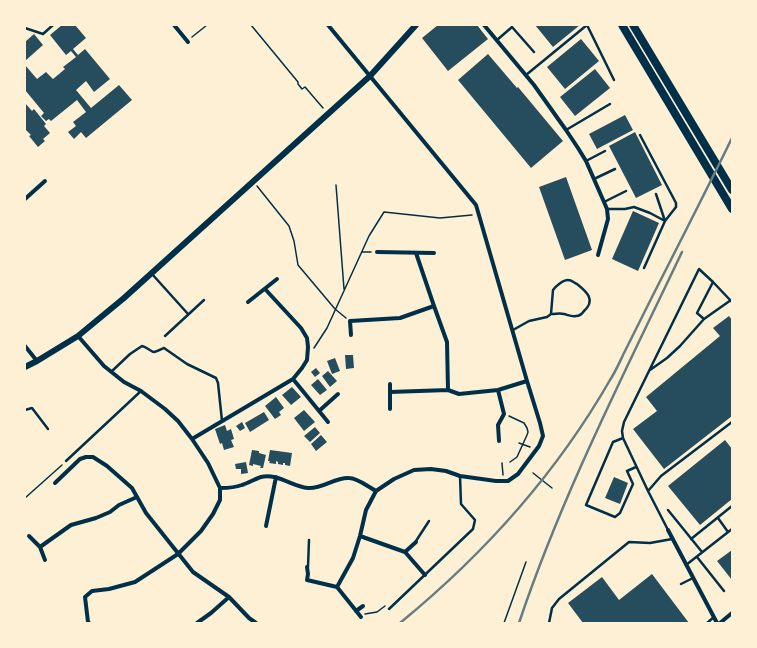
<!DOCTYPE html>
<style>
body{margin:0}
#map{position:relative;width:757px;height:648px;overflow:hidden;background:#fdf0d5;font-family:"Sofia Sans Condensed",sans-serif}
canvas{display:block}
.frame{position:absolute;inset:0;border:26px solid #fdf0d5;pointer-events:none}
</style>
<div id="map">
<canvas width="757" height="648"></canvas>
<div class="frame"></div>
</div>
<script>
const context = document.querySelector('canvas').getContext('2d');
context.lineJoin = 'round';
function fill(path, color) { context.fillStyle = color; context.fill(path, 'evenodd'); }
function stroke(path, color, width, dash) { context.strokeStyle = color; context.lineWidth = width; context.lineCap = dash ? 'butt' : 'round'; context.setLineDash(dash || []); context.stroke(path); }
fill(new Path2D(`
 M62 25H75L86 38 73 49 78 55 85 49 110 79 94 92 86 81 76 90 91 108 119 85 132 100 86 138 81 132 74 139 68 132 76 126 73 122 86 112 77 100 51 121 49 119 46 121 41 116 44 113 25 90V65L37 79 46 72 53 79 65 69 63 67 76 57 71 51 66 55 50 35Z
 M438 25H477L488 39 448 71 422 38Z
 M535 25H580L553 47Z
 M34 34 43 45 25 61V42Z
 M581 39 599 61 565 89 547 67Z
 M488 54 517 88 518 87 563 141 531 168 458 80Z
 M595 69 610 88 575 116 560 97Z
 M25 103 32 111 34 109 46 124 44 126 50 133 43 139 45 141 38 147 29 136 31 135 25 129Z
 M625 115 633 130 597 149 589 134Z
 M635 132 662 185 636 198 609 146Z
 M566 177 592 250 565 260 539 187Z
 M633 211 659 223 638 271 612 259Z
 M729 316 732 320V416L664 469 633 429 657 411 646 397 720 336 713 328Z
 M345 355H353L354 368 346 369Z
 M335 358 340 371 332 374 327 361Z
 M316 368 320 373 315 377 311 372Z
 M328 371 337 381 330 387 322 376Z
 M318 379 327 390 320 395 311 385Z
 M292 387 301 397 291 405 282 395Z
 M276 397 284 408 279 412 281 415 275 419 265 406Z
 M304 410 315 422 304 431 294 418Z
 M264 412 269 420 250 432 245 423Z
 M242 422 245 428 240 431 236 426Z
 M225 425 227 431 231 429 234 439 231 440 234 447 224 450 222 443 220 444 215 429Z
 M315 427 320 433 310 442 304 436Z
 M321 435 327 442 316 451 311 444Z
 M725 440 732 449V499L700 525 668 486Z
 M252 450 259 451V453L266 455 263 468H260L261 466 253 464V466L249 465Z
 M270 450 292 453 290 466 285 465V463H283V465L278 464V462L276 461V464L269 463 270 461H268Z
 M246 462 248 473 241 474V469H236L235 464Z
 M614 477 628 483 620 504 605 498Z
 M732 550V580L717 561Z
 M652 574 689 623H583L568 603 602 577 619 600Z`), '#264d5e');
stroke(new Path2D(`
 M251 25 298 82V84L302 89 305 87 323 108
 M192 37 207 25
 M336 185 344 289
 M257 186 289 226 294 241 298 265 335 309 346 318
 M362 252H371
 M314 348 327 328 369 236 384 212 440 218 472 215
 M509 416 524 423 527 428 528 432 527 435 517 457 510 462
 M519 443 530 447
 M502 463 503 475
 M533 473 552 488
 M25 498 62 465
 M365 614 377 612 385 606
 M504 623 526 562`), '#003049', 1.5);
stroke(new Path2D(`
 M25 28 43 34 53 25
 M497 40 512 27 534 52
 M526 75 587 25 614 80
 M566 130 610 104
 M640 135 676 203V207L665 221 644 268
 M586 161 605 151
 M594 179 615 169
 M604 202 626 191
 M607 209H625L634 207 650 213 665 221 656 194
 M152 274 188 314
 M713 282 732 302
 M731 300 704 319 697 313 713 282 699 269 624 422 622 431 623 438 648 491 661 476 732 422
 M513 330 529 321 547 317 551 314 553 290C556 286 563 280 568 280 572 280 574 283 577 284 587 292 596 300 584 311 582 314 579 316 576 316 572 317 568 315 564 314 560 313 556 314 551 314
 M165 336 204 300
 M650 370 667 358 680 346 704 319
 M111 372 130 354 142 346C147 347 151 352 154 352 157 352 161 349 164 348L187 364 216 378 218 383 222 421
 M25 410 32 408 48 429
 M623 438 613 442 586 505 615 517 620 513 633 484 627 471 636 467
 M66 461 141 391
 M648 491 668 530
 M668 510 702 552
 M718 518 728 532
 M691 539 732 506
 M416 541 429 521
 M697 557 724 591
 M686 565 732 529
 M308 567 309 540
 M681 584 693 578
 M389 609 473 529 475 520 461 504 460 476
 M549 623 552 608 559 599 629 542 650 543 672 539
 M707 623 714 617`), '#003049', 2.5);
stroke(new Path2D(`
 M174 25 188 42
 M328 25 476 205 527 381 540 423 543 436 539 446 518 474 508 481H496L460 476 446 471 431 469 414 470 394 479 376 491 366 510 360 536 353 558 337 587 361 617
 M484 25 534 85 566 130 578 148 586 161 604 202 607 209 608 219 598 255
 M25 199 45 181
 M377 252 434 253
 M416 253 434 306 447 342 448 390
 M248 302 277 279
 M351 335 350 321 400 318 434 306
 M78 336 104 366 124 382 141 391 165 409 178 421 192 439 208 463 220 488V500L213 514 201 531 178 554 135 582 109 589 92 591 85 597 88 622 89 623
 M25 346 37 361
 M293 379 328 422
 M390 384V409
 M498 390 504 414 498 425 499 441
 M390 392 448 390 459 394 498 390 527 381
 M319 411 338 394
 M192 439 293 379 302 368 307 360 308 347 307 338 301 328 265 289
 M55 483 80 459 86 457H93L107 466 132 488 146 513 193 572 229 597 249 618 256 623
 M220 488C228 488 234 488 242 485 248 483 255 479 261 477 278 473 292 487 308 488 323 489 335 477 349 478 358 478 368 487 376 491
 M266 526 276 477
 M668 530 717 623
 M29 536 40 547
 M360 536 405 552 425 575
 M405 552 416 542
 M45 560 40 547 71 525 96 518 110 512 119 505 137 497
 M307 567 308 574 307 580 337 587
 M356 611 363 606
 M197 623 211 613 229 597
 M720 623 732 613`), '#003049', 4);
stroke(new Path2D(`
 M25 367 37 361 78 336 124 298 370 76 416 25`), '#003049', 6);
stroke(new Path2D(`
 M622 25 732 209
 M633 25 732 190`), '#003049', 8);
stroke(new Path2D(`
 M400 623C483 555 556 474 610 380 616 371 620 361 625 351 634 333 643 315 652 297 679 244 706 191 732 138
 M519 623C562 495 624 374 682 252`), '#657d81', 2.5);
</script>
